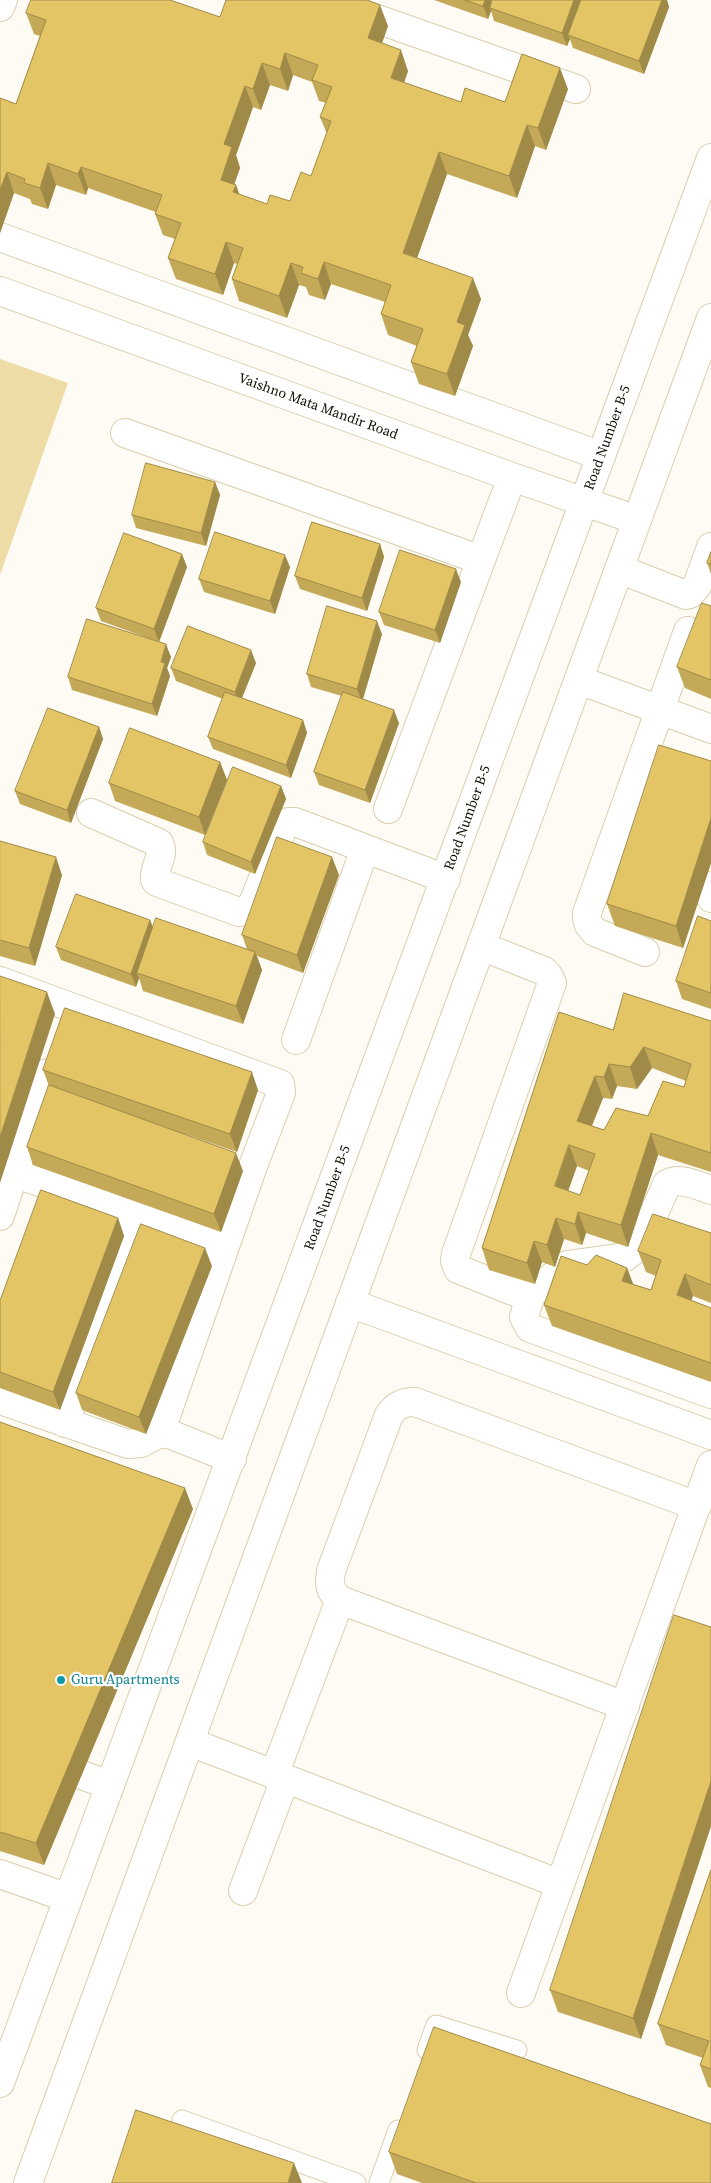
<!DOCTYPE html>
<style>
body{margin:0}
canvas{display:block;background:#fdfbf4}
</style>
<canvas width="711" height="2183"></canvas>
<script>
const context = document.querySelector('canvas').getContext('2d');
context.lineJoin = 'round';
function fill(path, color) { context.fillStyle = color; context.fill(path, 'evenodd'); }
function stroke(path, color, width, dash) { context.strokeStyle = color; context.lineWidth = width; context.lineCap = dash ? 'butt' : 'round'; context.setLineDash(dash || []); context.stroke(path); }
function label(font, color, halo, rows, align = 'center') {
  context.font = font + ' "Source Serif 4",serif'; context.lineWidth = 4.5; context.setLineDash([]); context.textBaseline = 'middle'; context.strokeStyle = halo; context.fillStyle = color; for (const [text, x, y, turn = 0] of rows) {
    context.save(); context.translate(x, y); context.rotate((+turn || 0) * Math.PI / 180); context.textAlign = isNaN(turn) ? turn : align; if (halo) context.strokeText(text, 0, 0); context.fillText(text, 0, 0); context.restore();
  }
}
fill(new Path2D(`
 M0 359 68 383 0 575Z`), '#eedca6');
const lane = new Path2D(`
 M427 2050 436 2025 517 2050
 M182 2120 356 2183
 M379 2183 398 2130`);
const street = new Path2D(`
 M323 0 576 89
 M0 7 3 0
 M0 237 601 456
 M0 291 512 477 637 520
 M125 433 481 560
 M619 569 686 595 690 594 697 586 711 547
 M579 680 711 729
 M388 809 512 477
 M91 813 159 843C166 855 153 867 155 880L157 882 239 912 248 911 254 901 284 825 288 822H295L446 879
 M711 886V898
 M481 946 544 971 548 975 552 983 456 1254 455 1261 458 1269 523 1295 531 1294 567 1265 625 1257 640 1245 667 1184C680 1176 698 1186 711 1190
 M645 952 595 932C589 926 586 922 587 913L688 631
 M0 981 280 1084 281 1093 253 1166 160 1433 172 1435 232 1459
 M296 1040 365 849
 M41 1091 82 1105
 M14 1173 224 1247
 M0 1216 47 1073
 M531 1294 524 1317 530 1328 711 1394
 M350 1303 711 1435
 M0 1400 128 1444 141 1443 160 1433
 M65 1423 136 1216
 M625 1706 340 1600C329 1591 329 1584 331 1571L389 1415C396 1405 403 1402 415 1402L697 1506
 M190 1742 560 1884
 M47 1763 110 1785
 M274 1775 340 1600
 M0 1874 68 1898
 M243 1891 285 1779
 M521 1993 711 1465`);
const secondary = new Path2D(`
 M0 2083 711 158
 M28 2183 711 318`);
stroke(lane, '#daceac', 21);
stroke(street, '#daceac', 30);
stroke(secondary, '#daceac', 30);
stroke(lane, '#fff', 19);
stroke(street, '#fff', 28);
stroke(secondary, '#fff', 28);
fill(new Path2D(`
 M434 0H667L669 7 644 74 573 48 570 39 567 46 494 21 491 11 488 19Z
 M26 13 220 17 388 26 382 43 408 71 404 83 461 102H505L568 89 546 150 535 146 517 198 447 174 417 258 481 299 468 335 473 346 455 396 419 384 411 362 417 346 388 335 381 314 385 302 331 284 325 300 309 295 306 287 299 285 287 318 239 301 232 279 237 264 234 263 223 295 176 279 168 258 175 239 163 235 155 214 156 212 88 188 86 195 56 185 48 209 32 204 30 199 14 193 0 233V98L16 104 40 36 34 34ZM293 75 312 82 319 101 326 103 320 117 327 134 311 176 290 201 267 204 239 194 236 185H234L240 168 236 155 253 107 261 110 270 85 288 91Z
 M215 482 220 495 206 546 136 528 132 515Z
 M380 544 384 557 367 611 300 589 295 576Z
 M711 552V574L707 563Z
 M187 567 159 642 171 657 167 668 170 676 157 716 72 690 68 677 156 641 101 621 96 608Z
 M290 567 275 614 204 592 199 579Z
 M461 582 440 643 384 625 379 612Z
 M711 606V699L685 688 677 667Z
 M382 634 363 699 399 723 370 803 319 785 314 772 342 696 311 687 307 674Z
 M256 663 242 698 303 720 307 733 291 778 213 749 208 737 223 699 176 681 171 668Z
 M99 727 103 739 71 823 20 804 15 791Z
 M711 761V863L683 948 615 926 607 904Z
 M220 762 227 780 205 835 115 801 109 783Z
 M281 786 286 799 255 874 207 855 203 842Z
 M0 841 62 875 35 966 0 956Z
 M339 875 303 973 257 956 262 970 243 1024 143 991 139 978 136 987 61 960 56 947 150 920 153 927 247 949 242 935Z
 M711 921V1009L682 999 676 981Z
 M711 1021V1172L658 1155 628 1247 586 1233 582 1245 564 1239 555 1267 542 1262 535 1284 489 1270 482 1248 613 1030ZM652 1068 686 1081 684 1087 648 1116 604 1130 592 1126 603 1098 612 1099 617 1086 637 1089ZM577 1166 589 1171 580 1195 568 1191Z
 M43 1070 258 1090 237 1152 185 1134 243 1171 221 1232 33 1165 27 1147 49 1086Z
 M118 1218 124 1236 60 1410 0 1388V1301Z
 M711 1233V1303L693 1296 691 1300 711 1308V1382L552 1326 544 1305 587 1265 627 1268 633 1284 651 1290 656 1276 646 1272 638 1251Z
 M212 1266 146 1434 82 1410 76 1393Z
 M0 1422 193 1509 44 1865 0 1851Z
 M711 1627V1826L641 2039 558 2012 550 1990Z
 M711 1870V2088L708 2087 700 2065 703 2058 666 2045 658 2024Z
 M389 2152 711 2183H422L397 2174Z`), '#c4a958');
fill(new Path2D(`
 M485 0H495L490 8 491 11 488 19 483 6Z
 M574 0H584L568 35 570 39 567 46 562 33Z
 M662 0H667L669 7 644 74 639 61Z
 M380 5 388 26 376 60 368 38Z
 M401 50 408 71 398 99 391 78Z
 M285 53 293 75 288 91 280 69Z
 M262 63 270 85 261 110 253 89Z
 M560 68 568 89 546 150 538 128Z
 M245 86 253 107 236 155 240 168 228 201 221 180 224 144Z
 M527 125 535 146 517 198 509 176Z
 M439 152 447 174 411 275 403 253Z
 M48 163 56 185 48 209 40 188Z
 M81 167 88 188 86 195 78 174Z
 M7 172 14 193 0 233V190Z
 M236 185 244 207 233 192Z
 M226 242 234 263 223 295 215 274Z
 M324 262 331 284 325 300 318 279Z
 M291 263 299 285 287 318 279 296Z
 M473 278 481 299 468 335 473 346 455 396 447 374 457 322Z
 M215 482 220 495 206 546 201 533Z
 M380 544 384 557 367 611 362 598Z
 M182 554 187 567 159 642 154 629Z
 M285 555 290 567 275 614 270 601Z
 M456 569 461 582 440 643 435 630Z
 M377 621 382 634 362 702 357 689Z
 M166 644 171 657 167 668 170 676 157 716 152 704 161 662Z
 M251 650 256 663 239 705 235 692Z
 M394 710 399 723 370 803 365 790Z
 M303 720 307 733 291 778 286 765Z
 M99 727 103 739 71 823 67 810Z
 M220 762 227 780 205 835 199 817Z
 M281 786 286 799 255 874 251 862Z
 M711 818V863L683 948 676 926Z
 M56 857 62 875 35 966 29 948Z
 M332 857 339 875 303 973 297 955Z
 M150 920 155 933 137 973 139 978 136 987 131 974Z
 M255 952 262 970 243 1024 236 1006Z
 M47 992 55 1014 0 1183V1137Z
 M644 1047 652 1068 637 1089 630 1067Z
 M609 1064 617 1086 612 1099 604 1077Z
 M252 1072 258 1090 237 1152 230 1134Z
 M595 1076 603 1098 585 1142 577 1121Z
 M651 1133 658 1155 628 1247 621 1225Z
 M569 1145 577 1166 562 1208 555 1186Z
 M236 1153 243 1171 221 1232 214 1214Z
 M578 1212 586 1233 582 1245 575 1224Z
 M118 1218 124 1236 60 1410 53 1392Z
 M556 1218 564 1239 555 1267 547 1245Z
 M534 1241 542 1262 535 1284 527 1263Z
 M205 1248 212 1266 146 1434 139 1417Z
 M627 1268 635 1289 622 1281Z
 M685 1274 693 1296 685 1316 677 1295Z
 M185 1488 193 1509 44 1865 36 1843Z
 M711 1781V1826L641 2039 633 2018Z
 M294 2163 302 2183H288Z`), '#a08a47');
const building = new Path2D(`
 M31 0H170L220 17 226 0H367L380 5 368 38 401 50 391 78 461 102 465 88 505 102 522 54 560 68 538 128 527 125 509 176 439 152 403 253 473 278 457 322 465 325 447 374 411 362 423 329 381 314 391 285 324 262 318 279 301 273 303 267 291 263 279 296 232 279 243 248 226 242 215 274 168 258 181 223 155 214 162 195 81 167 78 174 48 163 40 188 24 183 25 179 7 172 0 190V98L16 104 46 20 26 13ZM285 53 318 65 312 80 332 87 320 117 331 121 311 176 301 172 290 201 270 195 267 204 233 192 236 185 221 180 232 147 224 144 245 86 253 89 262 63 280 69Z
 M465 0H485L483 6Z
 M492 0H574L562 33 490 8Z
 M581 0H662L639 61 568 35Z
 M146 463 215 482 201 533 132 515Z
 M312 522 380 544 362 598 295 576Z
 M215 532 285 555 270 601 199 579Z
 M124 533 182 554 154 629 96 608Z
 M400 550 456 569 435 630 379 612Z
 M711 552V564L707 563Z
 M702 603 711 606V680L677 667Z
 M327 606 377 621 357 689 307 674Z
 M87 619 166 644 161 662 165 663 152 704 68 677Z
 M188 626 251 650 235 692 171 668Z
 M225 692 303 720 286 765 208 737Z
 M343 692 394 710 365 790 314 772Z
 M48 708 99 727 67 810 15 791Z
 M130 728 220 762 199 817 109 783Z
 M659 745 711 761V818L676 926 607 904Z
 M233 767 281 786 251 862 203 842Z
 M277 837 332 857 297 955 242 935Z
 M0 841 56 857 29 948 0 940Z
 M76 894 150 920 131 974 56 947Z
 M698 916 711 921V993L676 981Z
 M156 918 255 952 236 1006 137 973Z
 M0 976 47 992 0 1137Z
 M624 993 711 1021V1153L651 1133 621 1225 578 1212 575 1224 556 1218 547 1245 534 1241 527 1263 482 1248 559 1012 613 1030ZM644 1047 691 1064 684 1087 663 1081 648 1116 616 1108 604 1130 577 1121 595 1076 604 1077 609 1064 630 1067ZM569 1145 595 1154 580 1195 555 1186Z
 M65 1008 252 1072 230 1134 43 1070Z
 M49 1085 236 1153 214 1214 27 1147Z
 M41 1190 118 1218 53 1392 0 1372V1301Z
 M653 1214 711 1233V1285L685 1274 677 1295 711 1308V1363L544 1305 561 1256 587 1265 596 1255 627 1268 622 1281 651 1290 661 1260 638 1251Z
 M141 1224 205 1248 139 1417 76 1393Z
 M0 1422 185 1488 36 1843 0 1832Z
 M674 1615 711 1627V1781L633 2018 550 1990Z
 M711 1870V2069L700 2065 709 2041 658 2024Z
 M434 2027 711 2124V2183H476L389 2152Z
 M136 2110 294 2163 288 2183H112Z`);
fill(building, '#e4c566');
stroke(building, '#a08a47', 1);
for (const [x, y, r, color] of [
 [61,1680,5,"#0f9aa8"]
]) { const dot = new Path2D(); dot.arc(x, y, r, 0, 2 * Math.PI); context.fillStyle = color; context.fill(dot); stroke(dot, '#fff', 2); }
label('14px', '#130f04', '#fff', [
 ["Vaishno Mata Mandir Road",318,407,20],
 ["Road Number B-5",608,438,-70],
 ["Road Number B-5",468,818,-70],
 ["Road Number B-5",328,1198,-70]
]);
label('14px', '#0d838f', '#fff', [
 ["Guru Apartments",71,1680]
], 'left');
</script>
